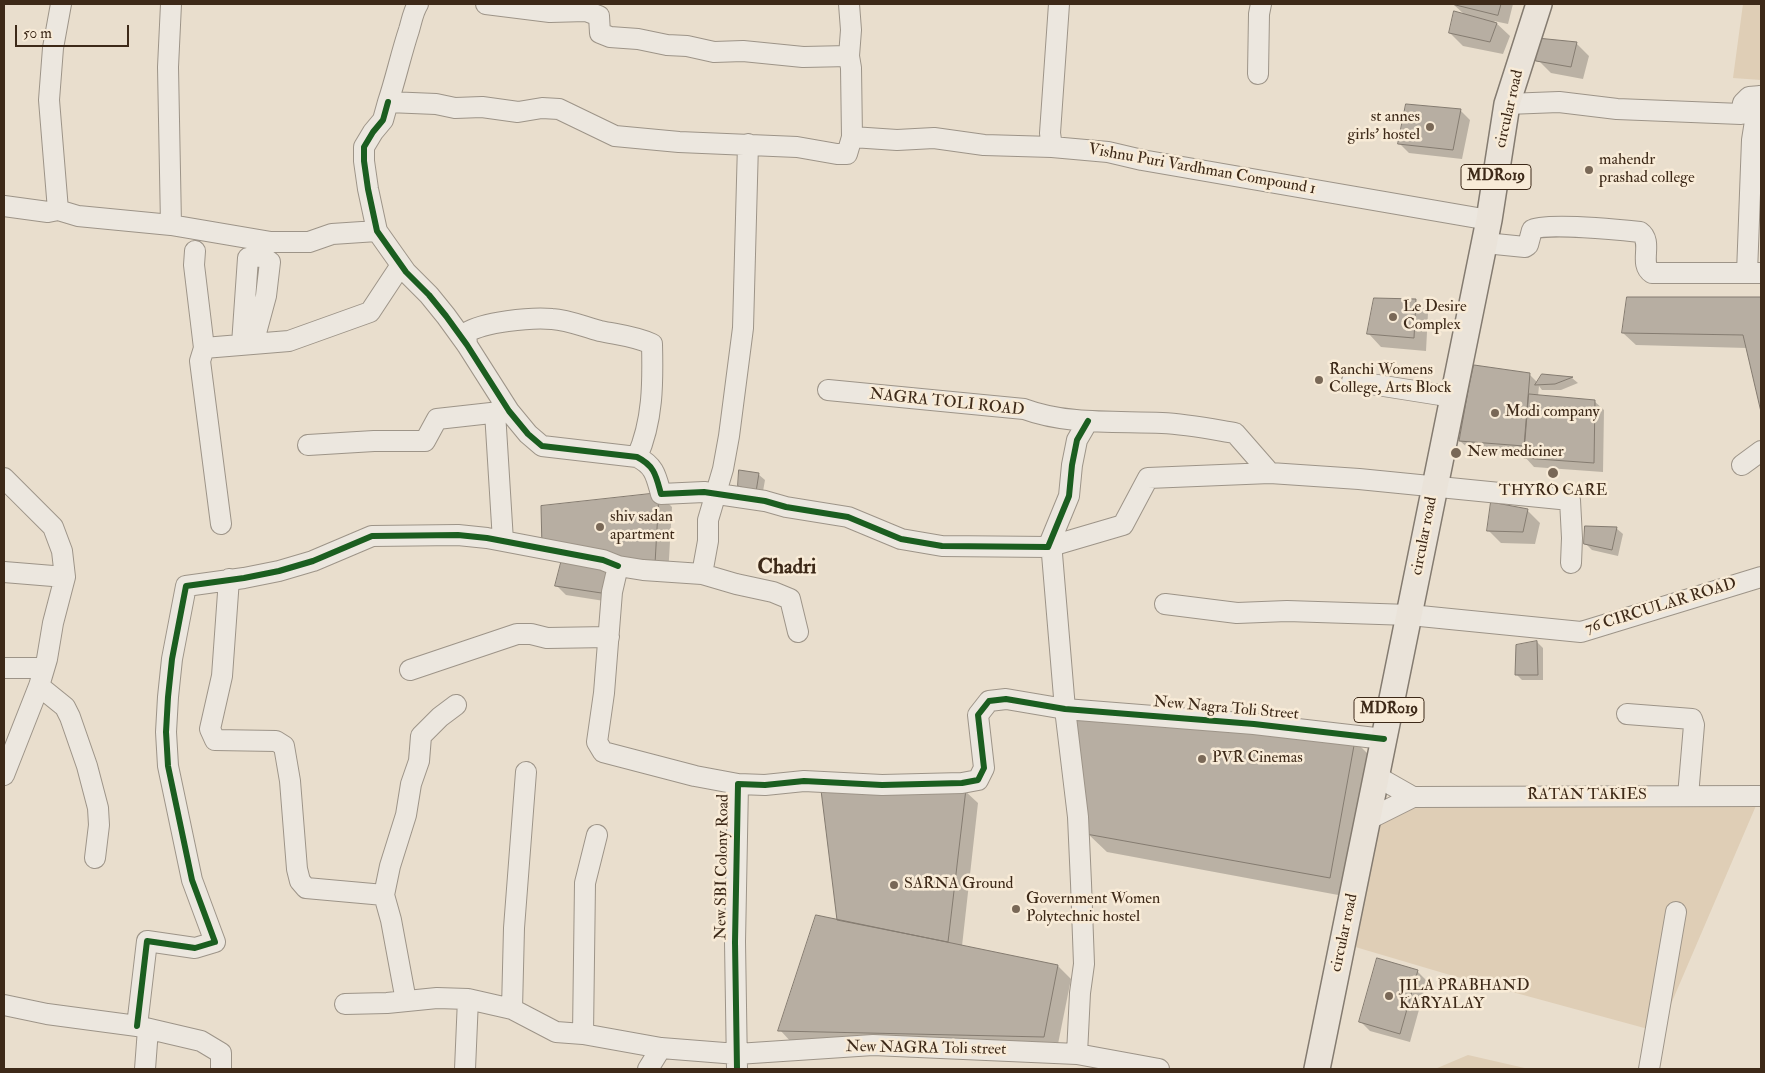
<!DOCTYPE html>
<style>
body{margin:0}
#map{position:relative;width:1765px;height:1073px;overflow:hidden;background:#e9decd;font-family:"IM FELL Double Pica",serif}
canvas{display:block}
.frame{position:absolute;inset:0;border:5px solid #3d2918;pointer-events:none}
.scale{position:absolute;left:15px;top:25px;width:114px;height:22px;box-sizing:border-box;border:2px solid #3d2918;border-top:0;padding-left:6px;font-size:15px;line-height:18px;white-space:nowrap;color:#3d2918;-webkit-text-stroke:4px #f8ebd7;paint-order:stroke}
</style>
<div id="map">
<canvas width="1765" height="1073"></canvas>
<div class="frame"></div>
<div class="scale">50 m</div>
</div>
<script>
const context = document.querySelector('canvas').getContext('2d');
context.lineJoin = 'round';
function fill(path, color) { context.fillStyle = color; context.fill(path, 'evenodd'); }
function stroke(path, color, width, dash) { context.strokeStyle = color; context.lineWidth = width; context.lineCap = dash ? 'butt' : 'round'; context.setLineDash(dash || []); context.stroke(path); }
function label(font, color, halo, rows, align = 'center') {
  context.font = font + ' "IM FELL Double Pica",serif'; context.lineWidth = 5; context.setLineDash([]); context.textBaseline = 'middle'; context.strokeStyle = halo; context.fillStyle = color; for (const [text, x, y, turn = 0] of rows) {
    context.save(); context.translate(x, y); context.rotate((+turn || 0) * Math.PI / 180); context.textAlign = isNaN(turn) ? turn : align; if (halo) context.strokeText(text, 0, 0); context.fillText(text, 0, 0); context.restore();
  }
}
fill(new Path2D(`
 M1743 4H1761V80L1733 78Z
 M1758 801 1659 1032 1450 975 1352 946 1371 822 1409 804Z
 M1468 1055 1529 1069H1435Z`), '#dfceb6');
fill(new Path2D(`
 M1453 4H1513L1508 24 1494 21 1510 36 1503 54 1463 46 1450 33 1465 15Z
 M1576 43 1589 56 1583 79 1551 73 1538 60Z
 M1461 111 1470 120 1462 159 1409 153 1400 144Z
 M1628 298H1761V407L1747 348 1636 345 1623 333Z
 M1415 300 1428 313 1426 351 1381 347 1369 334Z
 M1529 374 1538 383 1542 376 1572 378 1578 383 1561 390H1542L1539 386 1538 396 1594 401 1604 410 1603 472 1534 467 1525 457V454L1470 450 1460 441Z
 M758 474 765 480 762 497 745 492 739 486Z
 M659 494 672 507 668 576 611 568 617 603 566 595 556 585Z
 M1527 510 1540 523 1535 544 1501 543 1488 530Z
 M1616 528 1623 534 1618 556 1592 550 1585 543Z
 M1537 642 1543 648V680H1522L1516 674Z
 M1355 741 1374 760 1349 897 1107 852 1087 833Z
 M965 791 978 803 962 946 1058 966 1071 979 1057 1049 792 1043 780 1030 838 921Z
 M1417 971 1427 981 1410 1042 1370 1031 1361 1022Z`), '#0003');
const building = new Path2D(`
 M1452 4H1501L1498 15Z
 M1454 11 1497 23 1490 42 1449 33Z
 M1537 38 1577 42 1571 67 1536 61Z
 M1406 104 1461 109 1453 150 1398 144Z
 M1627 297H1761V412L1743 335 1622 333Z
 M1374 298 1416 299 1414 338 1367 334Z
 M1474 365 1530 373 1524 446 1459 441 1469 385Z
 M1542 374 1573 377 1555 384 1535 385Z
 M1529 394 1595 400 1594 463 1524 458Z
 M739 470 759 473 756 492 738 486Z
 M659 493 655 564 542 548 541 506Z
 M1491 502 1528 509 1523 532 1487 531Z
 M1585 526 1617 527 1612 550 1584 544Z
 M562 559 609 564 608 594 555 586Z
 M1537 641 1538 675H1515L1516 645Z
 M1074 716 1355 740 1330 878 1086 834Z
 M966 789 948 942 837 920 821 790Z
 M816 915 1058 965 1044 1037 778 1031Z
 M1377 958 1418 970 1400 1034 1359 1022Z`);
fill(building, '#b7aea2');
stroke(building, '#847b70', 1);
const minor = new Path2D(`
 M61 4 53 48 49 100 58 210 78 216 171 225 271 242H309L332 234 377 231
 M418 4C413 12 412 20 409 30 401 54 396 78 388 102L436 104 455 108 482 107 518 112 542 108 559 109 615 136 679 142 797 147 837 154H847L852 137 851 68 849 56
 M486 4 550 12 586 11 599 16 600 33 610 37 638 39 667 45 687 46 714 52 743 51 803 57 849 56 851 30 849 4
 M1258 74 1259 14 1261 4
 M388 102 383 120 373 132 364 147V161L368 189 377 231 406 272 429 295 446 316 467 345 509 411 528 434 542 446 637 457C655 466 656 476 661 494L704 492 765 501 786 507 848 517 901 539 942 546 1048 547 1069 496 1072 465 1077 440 1088 421
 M1507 104 1559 102 1617 109 1741 114 1743 103 1749 97 1761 96
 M852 137 897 140 934 138 984 145 1052 147 1108 152 1142 160 1489 220
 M1052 147 1050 133 1059 4
 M4 206 48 212 58 210
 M171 225 168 67 171 4
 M1485 243 1525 247 1528 245 1532 230C1544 222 1621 230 1640 232 1654 242 1638 264 1652 273H1761
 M195 251 194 265 204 348 289 341 370 312 401 265
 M262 256 270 262 266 296 256 333 242 344 248 258Z
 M1747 273 1752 140 1759 96
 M467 345 466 333C483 322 531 317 552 319 569 320 584 327 600 331 619 335 634 336 652 344 653 383 653 421 637 457
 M204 348 200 361 221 524
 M1352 381 1453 397
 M828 390 1024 409C1067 425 1116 421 1162 423 1186 424 1211 429 1235 433L1270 473 1359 479 1570 500 1572 538 1571 563
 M495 412 503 541
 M308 445 374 441H425L437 419 509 411
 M1742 465 1761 451
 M4 478 53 527 62 551 65 577 53 623 47 659 39 686 4 775
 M4 572 65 577
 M702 574 708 541V520L723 469 729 436 743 328 748 144
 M229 579 222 676 210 729 215 740 276 741 284 746 290 781 297 869 300 881 306 888 384 895
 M1165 604 1237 613 1287 611 1410 615 1581 632 1761 577
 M4 668H44
 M410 670 517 634H531L547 638 609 637
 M39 686 65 707 70 717 87 766 98 808 99 825 95 858
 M1627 714 1692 719 1694 725 1688 796
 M1376 776 1413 797
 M738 784 695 776 603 752 597 742 604 693 612 592 618 566 643 570 702 574 736 584 773 592 790 599 798 632
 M1369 819 1413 797 1761 796
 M406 1001 391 920 384 895 390 866 406 815 411 784 419 761 421 736 440 717 456 705
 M345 1004 387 1003 437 998 468 999 512 1009 556 1032 583 1034 661 1048 737 1054 873 1045 1077 1054 1159 1069
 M4 1005 47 1014 137 1026 201 1041 221 1053V1069
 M512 1009 514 928 526 772
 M137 1026 147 941 195 948 215 942 192 880 168 766 166 732 168 697 172 659 186 586 244 578 279 571 313 561 372 536 458 535 487 538 603 560 618 566
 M583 1034 585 883 597 835
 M1077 1054 1080 993 1084 964 1081 883 1078 817 1065 709 1052 554 1048 547 1123 525 1148 478 1270 473
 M145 1069 148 1029
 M465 1069 468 999
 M648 1069 661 1048
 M737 1069 735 942 738 784 765 785 804 781 882 785 962 783 978 780 984 768 978 715 989 701 1006 699 1065 709 1254 724 1384 739
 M1649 1069 1676 912`);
const major = new Path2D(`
 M1317 1069 1489 220 1507 104 1539 4`);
stroke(minor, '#9d9488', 22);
stroke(major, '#847b70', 28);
stroke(minor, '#ece7df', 20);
stroke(major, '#eae3d9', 25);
stroke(new Path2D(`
 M388 102 383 120 373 132 364 147V161L368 189 377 231 406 272 429 295 446 316 467 345 509 411 528 434 542 446 637 457C655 466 656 476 661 494L704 492 765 501 786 507 848 517 901 539 942 546 1048 547 1069 496 1072 465 1077 440 1088 421
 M137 1026 147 941 195 948 215 942 192 880 168 766 166 732 168 697 172 659 186 586 244 578 279 571 313 561 372 536 458 535 487 538 603 560 618 566
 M737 1069 735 942 738 784 765 785 804 781 882 785 962 783 978 780 984 768 978 715 989 701 1006 699 1065 709 1254 724 1384 739`), '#1b5e20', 6);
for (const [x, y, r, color] of [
 [1430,127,5,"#796857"],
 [1589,170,5,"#796857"],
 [1393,317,5,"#796857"],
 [1319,380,5,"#796857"],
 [1495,413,5,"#796857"],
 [1456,453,6,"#796857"],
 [1553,473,6,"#796857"],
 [600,527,5,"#796857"],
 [1202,759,5,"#796857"],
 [894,885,5,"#796857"],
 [1016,909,5,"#796857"],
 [1389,996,5,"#796857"]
]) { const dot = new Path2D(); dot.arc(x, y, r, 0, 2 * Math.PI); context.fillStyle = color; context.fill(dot); stroke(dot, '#f8ebd7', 2); }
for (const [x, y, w] of [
 [1496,177,70],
 [1389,710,70]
]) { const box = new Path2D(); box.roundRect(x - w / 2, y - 12.5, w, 25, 4); context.fillStyle = '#f8ebd7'; context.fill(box); stroke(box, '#3d2918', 1); }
label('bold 15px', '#3d2918', null, [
 ["MDR019",1496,177],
 ["MDR019",1389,710]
]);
label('16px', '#3d2918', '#f8ebd7', [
 ["circular road",1510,109,-77],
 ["Vishnu Puri Vardhman Compound 1",1202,170,10],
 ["NAGRA TOLI ROAD",947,403,6],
 ["circular road",1425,536,-79],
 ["76 CIRCULAR ROAD",1661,607,-17],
 ["New Nagra Toli Street",1226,709,5],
 ["RATAN TAKIES",1587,796],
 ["New SBI Colony Road",723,867,-89],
 ["circular road",1345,933,-78],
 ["New NAGRA Toli street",926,1049,1]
]);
label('16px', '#3d2918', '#f8ebd7', [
 ["st annes",1420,118,"right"],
 ["girls' hostel",1420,136,"right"],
 ["mahendr",1599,161],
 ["prashad college",1599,179],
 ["Le Desire",1403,308],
 ["Complex",1403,326],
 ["Ranchi Womens",1329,371],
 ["College, Arts Block",1329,389],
 ["Modi company",1505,413],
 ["New mediciner",1467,453],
 ["THYRO CARE",1553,492,"center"],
 ["shiv sadan",610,518],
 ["apartment",610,536],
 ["PVR Cinemas",1212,759],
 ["SARNA Ground",904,885],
 ["Government Women",1026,900],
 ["Polytechnic hostel",1026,918],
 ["JILA PRABHAND",1399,987],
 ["KARYALAY",1399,1005]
], 'left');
label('bold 21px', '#3d2918', '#f8ebd7', [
 ["Chadri",787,568]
]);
</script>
